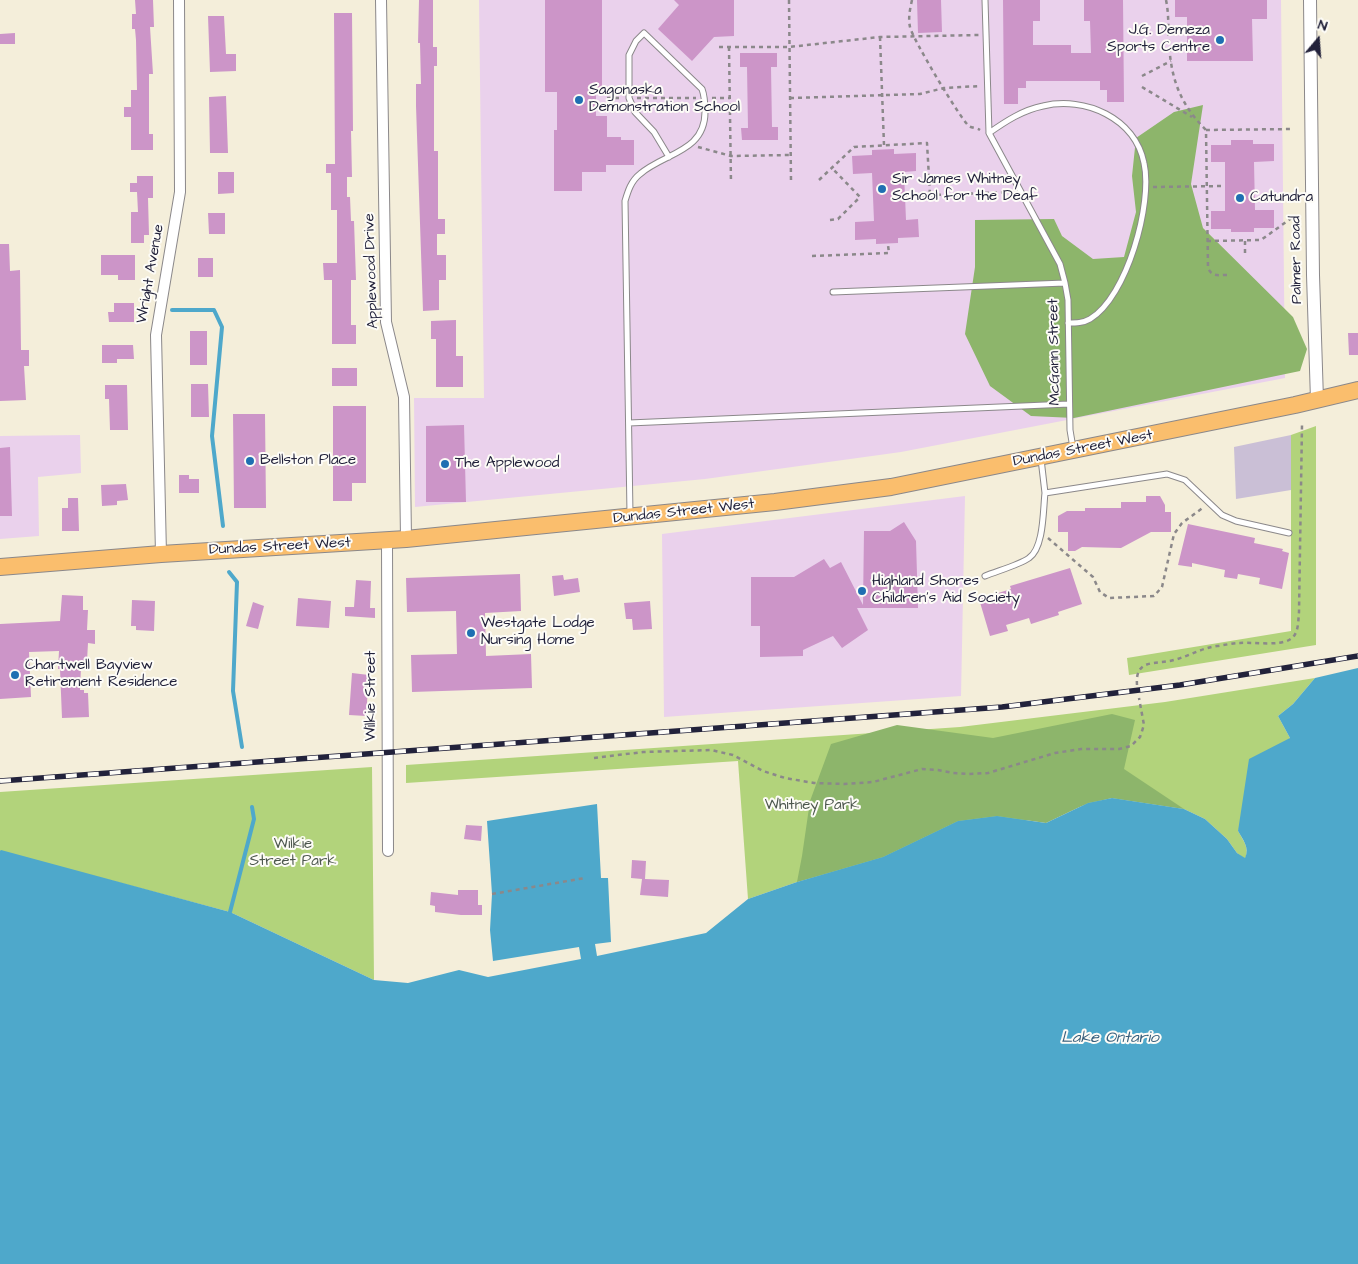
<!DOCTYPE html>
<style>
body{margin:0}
#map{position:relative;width:1358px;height:1264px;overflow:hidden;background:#f4eeda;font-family:"Architects Daughter",sans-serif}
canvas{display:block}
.north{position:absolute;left:1293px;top:15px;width:50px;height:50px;-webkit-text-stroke:4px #fdfcf7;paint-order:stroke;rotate:18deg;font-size:14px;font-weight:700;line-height:20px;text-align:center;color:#22223b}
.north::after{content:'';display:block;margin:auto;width:18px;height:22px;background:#22223b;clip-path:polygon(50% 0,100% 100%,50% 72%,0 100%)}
</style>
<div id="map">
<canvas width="1358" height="1264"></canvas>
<div class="north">N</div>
</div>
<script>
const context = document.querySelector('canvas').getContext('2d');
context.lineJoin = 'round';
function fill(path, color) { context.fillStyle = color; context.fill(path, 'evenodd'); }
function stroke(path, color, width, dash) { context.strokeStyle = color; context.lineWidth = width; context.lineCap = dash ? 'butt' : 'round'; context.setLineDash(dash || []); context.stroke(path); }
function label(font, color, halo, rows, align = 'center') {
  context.font = font + ' "Architects Daughter",sans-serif'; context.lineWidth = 4; context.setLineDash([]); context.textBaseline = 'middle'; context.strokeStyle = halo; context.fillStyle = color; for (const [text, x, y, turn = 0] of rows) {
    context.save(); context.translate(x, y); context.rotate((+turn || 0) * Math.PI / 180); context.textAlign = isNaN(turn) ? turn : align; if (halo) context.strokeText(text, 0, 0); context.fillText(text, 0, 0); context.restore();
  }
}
fill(new Path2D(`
 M479 0H1281L1285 378 901 452 705 479 415 507 414 398H484Z
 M80 435 81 473 38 477 39 536 0 539V436Z
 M965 496 961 696 664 717 662 534Z`), '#ead1ec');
fill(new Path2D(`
 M1291 435V490L1236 499 1234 447Z`), '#cabfd6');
fill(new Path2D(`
 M1316 426V645L1129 675 1127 658 1291 631V435Z
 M1315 678 1293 704 1278 716 1290 738 1238 831C1243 840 1250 848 1245 859L1237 853 1227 839 1205 819 1184 809 1111 798 797 882 748 899 738 761 406 783V765L960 727 1165 702Z
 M372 767 374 980 230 912 0 851V792Z`), '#b2d37b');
fill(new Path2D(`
 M1203 105 1191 184 1203 228 1293 317 1307 349 1300 371 1074 418 1031 416 990 386 965 334 975 267V220L1054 219 1062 236 1093 259 1124 257 1136 212 1132 176 1136 138 1174 112Z
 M1112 714 1135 720 1124 769 1184 809 1112 798 1088 803 1046 823 997 816 958 821 883 857 797 882 802 856 810 801 831 744 897 725 993 738Z`), '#8db56b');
fill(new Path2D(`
 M1358 668V1264H0V851L1 850 230 912 374 980 408 983 459 970 488 977 581 959 579 947 493 961 490 930 492 894 487 821 597 804 601 878H608L611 942 595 944 597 956 706 933 748 899 797 882 883 857 958 821 997 816 1046 823 1088 803 1112 798 1184 809 1205 819 1227 839 1237 853 1245 858C1250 848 1243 840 1238 831L1249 759 1290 738 1278 716 1293 704 1315 678Z`), '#4ea8cb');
stroke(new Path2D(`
 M172 310H214L222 327 212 436 223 526
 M229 572 237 582 233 691 242 747
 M230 912 254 819 252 807`), '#4ea8cb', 4);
fill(new Path2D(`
 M135 0H153L154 27H150L153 74H149V134H153V150H131V117H124V107H131V90H137L136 40 135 29H132V14H136Z
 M419 0H433V47H437V66H434V151H438V219H445V234H437V255H446V280H439V310L423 311 416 106V84H421L420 43H418Z
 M545 0H602V91L596 92V116H607V137H621V140H634V165H606V172H582V191H554V130H557V92H545Z
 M674 0H734V36L714 37 692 61 658 29 679 5Z
 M917 0H941L942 32 918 33Z
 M1003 0H1040V21H1033V45H1071V53H1091L1090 21H1084V0H1123L1124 102H1107V90H1100V81H1026V88H1018V104H1004Z
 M1175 0H1267V19H1252L1253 61H1187V17H1175Z
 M334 13H352L353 131H351L352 177H347V197H350L351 221H354L356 280H351V325H356V344H332V280H324L323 263H337V210H331V173H326V164H335Z
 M208 16H224L226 54H236V71L210 72Z
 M15 33V44H0V34Z
 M740 53H777V67H771L772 127H778V140H742L741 128H748L747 67H740Z
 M226 96 228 153H210L209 97Z
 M1231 140H1253V144H1274V161L1254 162 1255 210H1274V228H1254V232H1231V229H1211V211H1225V162H1211V145H1231Z
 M894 149V154L916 153V171L904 172 906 220 918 219 919 237 898 238V243L876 244V239L855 240V222L874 221 872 173 853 174 852 156 872 155V150Z
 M218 172H234V193L218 194Z
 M137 176H153V198H148L149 235H144V243H131V212H138L137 192H130V183H137Z
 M208 213H225V234H209Z
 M0 244H9L10 271 20 270 21 350H29V366H24L26 400 0 401Z
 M101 255H135V280H118V275H101Z
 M198 258H213V277H198Z
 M114 303H134V322H109L108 312H114Z
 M456 320V356H463V387H436V339H431V321Z
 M190 331H207V365H190Z
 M1348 333H1358V355H1349Z
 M102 345H133L134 359H117V363H102Z
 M332 368H357V386H332Z
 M191 384H208L209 417H191Z
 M105 385H127L128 430H110L109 399H105Z
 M333 406H366V483H352V501H333Z
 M233 414H265L266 508H234Z
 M464 425 466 502H426V426Z
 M10 447 12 516H0V448Z
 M179 475H189V479H199V493H179Z
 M126 484 128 500 117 501V505L102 506 101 485Z
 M1146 496H1160L1165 505V512H1171V532H1151L1121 548 1082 547 1075 551H1068V532H1058V516L1067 511H1085V508H1121V502H1146Z
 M68 498H78L79 531H62V508H68Z
 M904 522 916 541 918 608H857L868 630 842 648 833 636 803 650V656L760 657V626H751V577H794L824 559 830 568 841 562 863 605 864 531H890Z
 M1188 524 1255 538 1254 543 1283 549 1282 551 1289 553 1282 589 1259 584 1260 578 1238 574 1237 579 1224 577 1225 570 1192 563V567L1178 565Z
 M1070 568 1082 604 1058 612 1059 615 1031 624 1029 618 1006 625 1008 631 990 636 979 599 1011 589 1010 586Z
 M520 574 521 611 485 613 486 656 531 654 532 688 412 692 411 655 457 654 456 611 407 612 406 578Z
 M563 575 564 580 578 578 580 592 554 596 552 576Z
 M356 580 371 581 370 608H375V618L345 616V607H354Z
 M62 595 83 596V610H88L87 630H95V644L88 643 87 661H84V668L81 667 80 690H84V693H88L89 717 62 718 60 669H58L59 651 29 652 31 697 0 699V624L60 621Z
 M298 598 331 601 329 628 296 626Z
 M132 600 155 601 154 631 136 630V626H131Z
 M650 601 652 629 633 630 632 619H626L624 603Z
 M253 602 264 606 258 629 246 626Z
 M352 673 369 675 366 716 349 715Z
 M466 825 482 826 481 841 464 839Z
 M632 860 646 861 645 879 669 880 668 897 640 895 642 879 631 878Z
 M458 890H478V905H482V915H461L435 912V906L430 905 431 892 458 895Z`), '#cc95c8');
const service = new Path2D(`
 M985 0 989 133 1060 264 1065 283 1068 300 1070 430 1073 448
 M989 133C1006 121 1023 110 1043 106 1085 96 1135 118 1144 163 1153 203 1127 297 1090 319 1083 323 1076 323 1068 323
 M833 292 1065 283
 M629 423 1069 404
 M1041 459 1045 493 1167 474 1185 480 1222 515 1236 521 1289 533
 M630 514 625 201C628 191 631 181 640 174 664 153 705 152 705 112 705 103 705 97 702 89L644 33 636 41 629 55V98L635 112 654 132 669 157
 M985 576C997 571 1019 565 1029 558 1044 548 1043 510 1045 493`);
const minor = new Path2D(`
 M381 0 386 322 404 397 406 539
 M387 541 388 851
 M161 554 156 335 180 192 179 0`);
const tertiary = new Path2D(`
 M1310 0 1313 275 1317 400`);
const primary = new Path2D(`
 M0 567 161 554 406 539 775 502 891 487 1295 405 1358 390`);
stroke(service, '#8b888a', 7);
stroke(minor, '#8b888a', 12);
stroke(tertiary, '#8b888a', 14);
stroke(primary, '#8b888a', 18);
stroke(new Path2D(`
 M789 0 791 181
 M912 0C910 9 908 18 910 27 912 38 961 120 969 126 972 128 977 128 980 130
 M1166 0C1169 14 1168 28 1169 43 1171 79 1180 104 1206 130
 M880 37 884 145
 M719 47H789L880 37 979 35
 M729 47 731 183
 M1142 76 1171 61
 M1142 87 1192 117
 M607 98H621
 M637 98H696
 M712 98H730
 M790 98 920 94 944 88 980 86
 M698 147 731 156 790 155
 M819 180 854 147 927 143 930 195
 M1153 187 1225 186
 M905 196 1011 192
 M830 220 838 219 860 197 832 168
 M1207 241 1261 240 1293 217
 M1245 241V257
 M812 256 889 253 888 245
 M1227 275C1218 275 1212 277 1208 268L1206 130 1293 129
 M1048 538 1093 577 1100 592 1109 598 1154 596 1162 587 1174 534 1182 523 1204 507
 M1137 685C1135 658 1155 665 1174 660 1189 656 1202 648 1217 646 1225 645 1233 643 1240 643 1254 642 1278 646 1289 640 1299 635 1298 622 1299 612L1302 425
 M594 758 643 752 711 750 733 755 763 771 785 778 814 783 844 784 873 782 922 769 938 770 953 773 968 774 988 773 1055 753 1081 749H1119L1131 746 1140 737 1144 725 1139 698
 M492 894 585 878`), '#8b888a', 2.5, [4, 4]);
stroke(service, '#fff', 5);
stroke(minor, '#fff', 10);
stroke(tertiary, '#fff', 12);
stroke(primary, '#fabe6d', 16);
const rail = new Path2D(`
 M0 781 1002 707 1180 685 1358 656`);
stroke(rail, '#22223b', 5.5);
stroke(rail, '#fdfcf7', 4, [11]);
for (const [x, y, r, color] of [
 [1220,40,5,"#1f6fb2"],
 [579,100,5,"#1f6fb2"],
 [882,189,5,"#1f6fb2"],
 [1240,198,5,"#1f6fb2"],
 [250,461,5,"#1f6fb2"],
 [445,464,5,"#1f6fb2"],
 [862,591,5,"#1f6fb2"],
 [471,633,5,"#1f6fb2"],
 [15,675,5,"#1f6fb2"]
]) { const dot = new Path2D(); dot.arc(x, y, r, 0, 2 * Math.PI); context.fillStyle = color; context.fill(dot); stroke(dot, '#fdfcf7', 2); }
label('15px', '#22223b', '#fdfcf7', [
 ["J.G. Demeza",1210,31,"right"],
 ["Sports Centre",1210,48,"right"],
 ["Sagonaska",589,91],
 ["Demonstration School",589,108],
 ["Sir James Whitney",892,180],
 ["School for the Deaf",892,197],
 ["Catundra",1250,198],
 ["Bellston Place",260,461],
 ["The Applewood",455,464],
 ["Highland Shores",872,582],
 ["Children's Aid Society",872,599],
 ["Westgate Lodge",481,624],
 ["Nursing Home",481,641],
 ["Chartwell Bayview",25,666],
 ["Retirement Residence",25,683]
], 'left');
label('15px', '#22223b', '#fdfcf7', [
 ["Palmer Road",1297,260,-91],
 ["Applewood Drive",372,271,-92],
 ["Wright Avenue",151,274,-80],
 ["McGann Street",1055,352,-91],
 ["Dundas Street West",1083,449,-11],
 ["Dundas Street West",684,512,-6],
 ["Dundas Street West",280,547,-3],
 ["Wilkie Street",372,696,-90]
]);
label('15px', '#4d574e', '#fdfcf7', [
 ["Whitney Park",812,806],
 ["Wilkie",293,845],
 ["Street Park",293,862]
]);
label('italic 16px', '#365e7c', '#fdfcf7', [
 ["Lake Ontario",1110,1039]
]);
</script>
